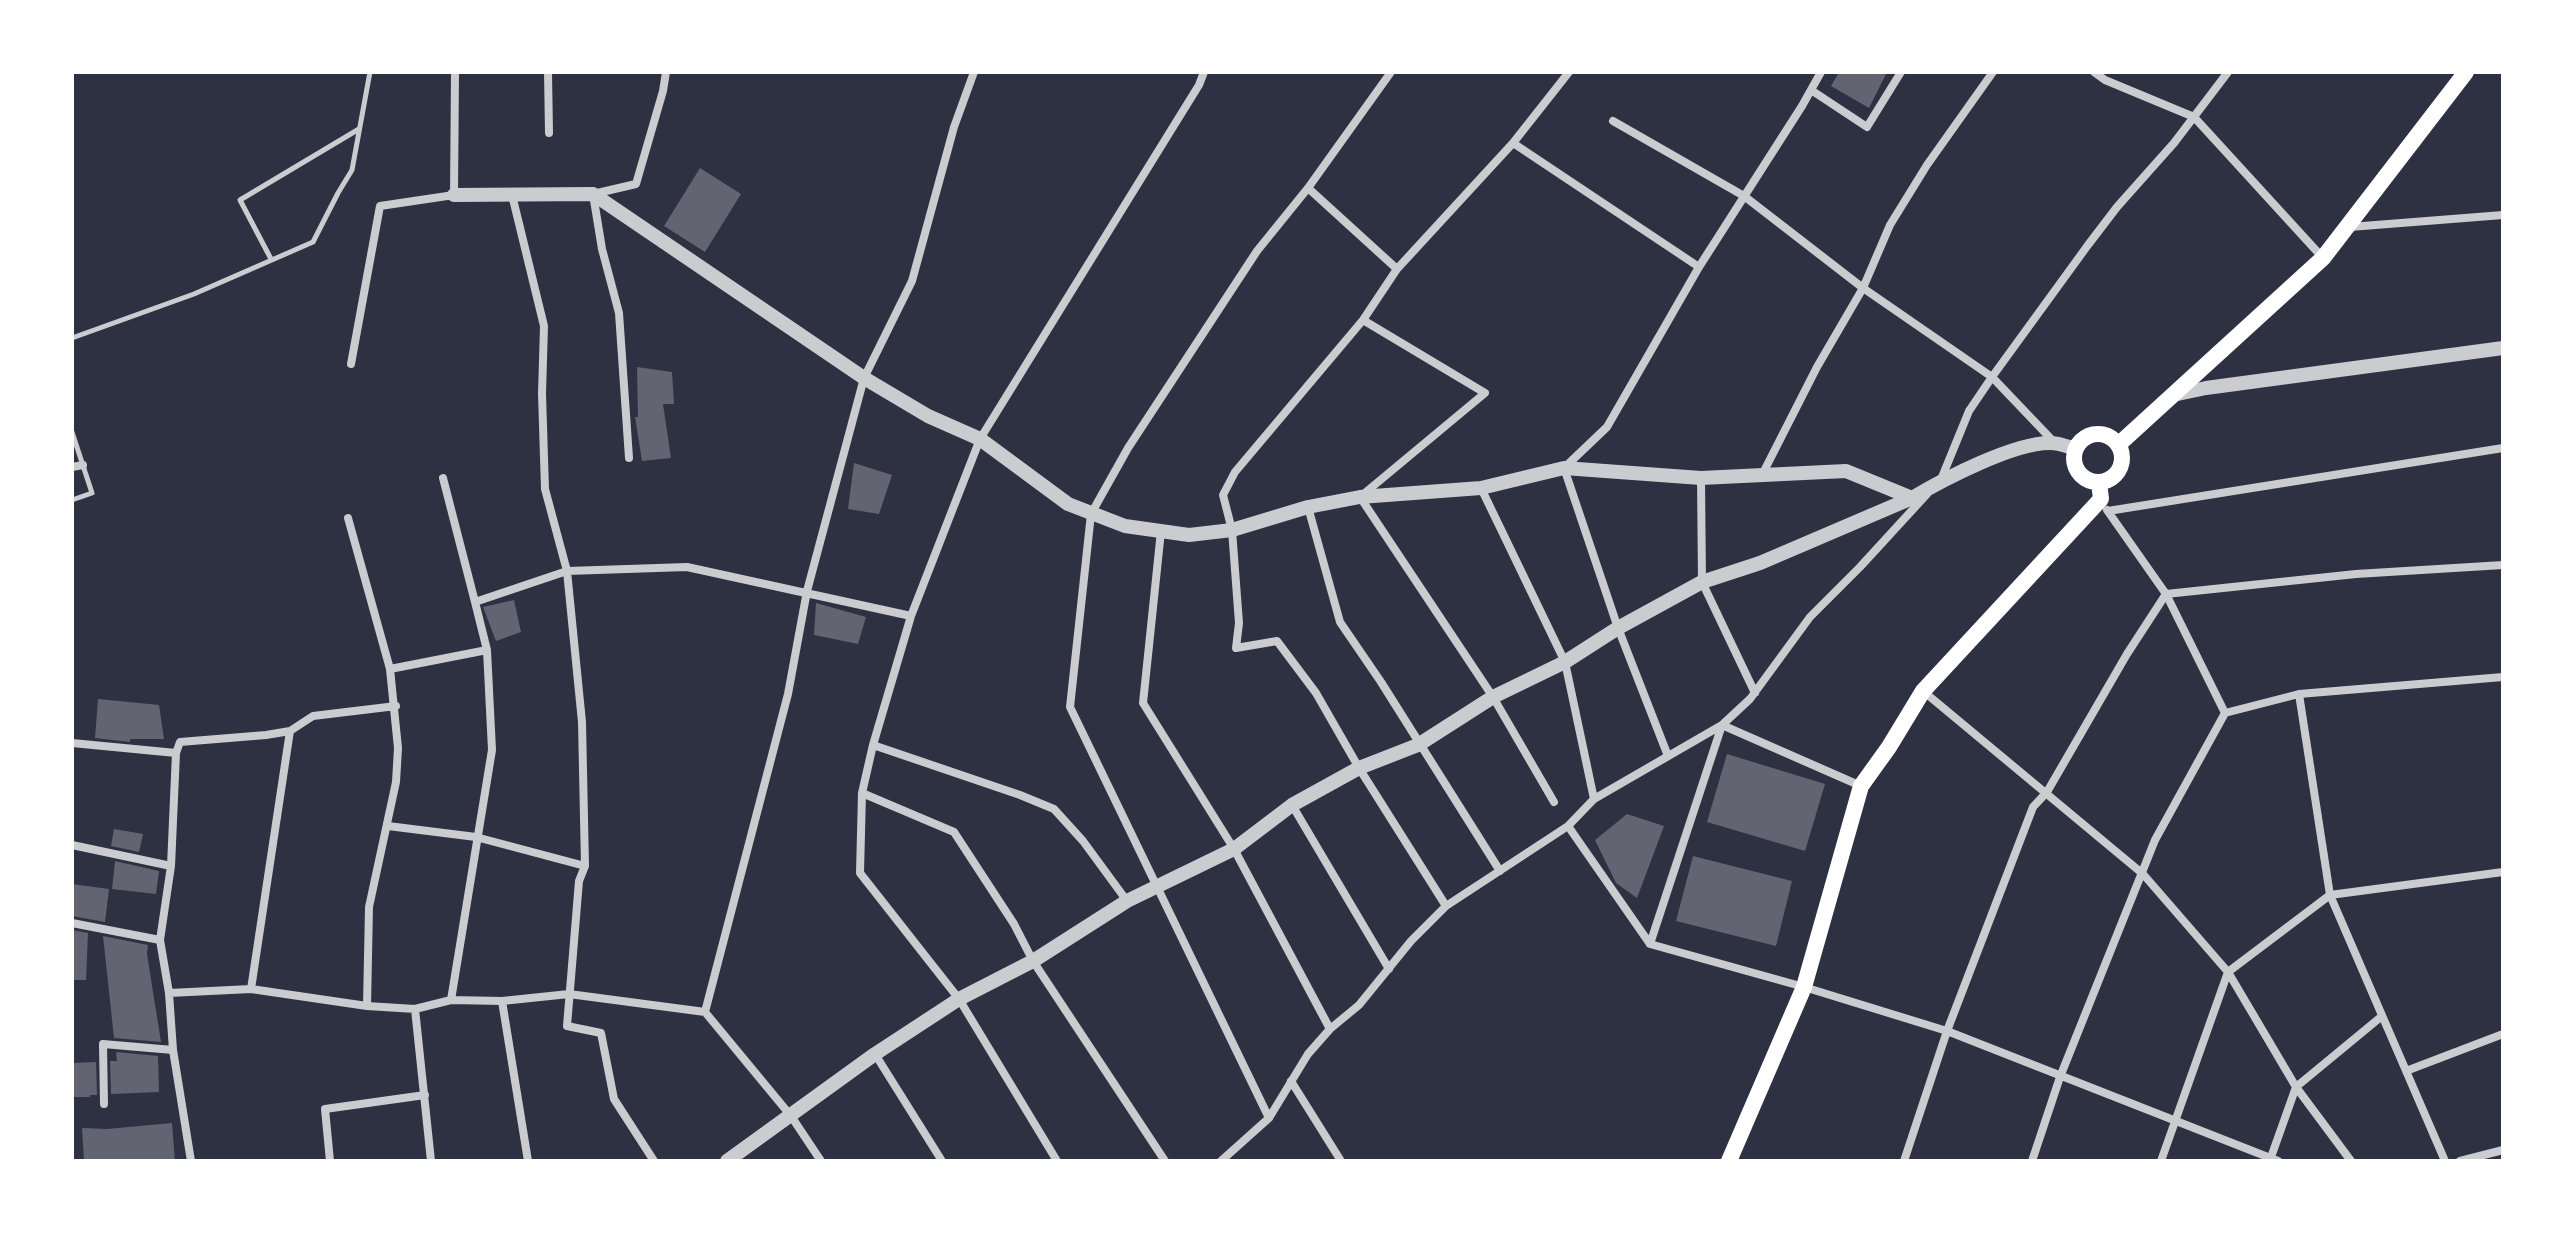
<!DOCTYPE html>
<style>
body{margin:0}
#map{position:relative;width:2575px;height:1233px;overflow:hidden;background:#2d3142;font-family:Helvetica,sans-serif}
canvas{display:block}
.frame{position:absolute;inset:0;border:74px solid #fff;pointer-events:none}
</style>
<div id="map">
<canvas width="2575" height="1233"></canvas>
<div class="frame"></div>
</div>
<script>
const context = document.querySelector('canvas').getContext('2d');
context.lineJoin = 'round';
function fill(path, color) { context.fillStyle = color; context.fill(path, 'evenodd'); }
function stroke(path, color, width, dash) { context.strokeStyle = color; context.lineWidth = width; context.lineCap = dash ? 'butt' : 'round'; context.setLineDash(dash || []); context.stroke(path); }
fill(new Path2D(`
 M1839 72H1887L1869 108 1831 86Z
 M700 168 741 194 705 252 664 226Z
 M637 367 672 372 674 404H663L671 458 642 461 635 417H638Z
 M854 463 892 475 879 514 848 509Z
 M514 600 521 632 496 641 483 607Z
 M816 603 866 617 858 644 814 635Z
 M98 699 159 705 164 739H130V742L95 738Z
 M1727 754 1825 784 1805 851 1707 822Z
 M1627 814 1664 826 1637 898 1616 883 1595 840Z
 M114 829 143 834 139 852 111 846Z
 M1693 856 1792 881 1776 946 1676 921Z
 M115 861 159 871 156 894 112 889Z
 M72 884 109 889 105 922 72 916Z
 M72 930 88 933 86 980H72Z
 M103 936 148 945 147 954 161 1042 114 1038Z
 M116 1052 158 1056 159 1092 111 1094 110 1061H117Z
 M96 1062 97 1095H90V1097H72V1063Z
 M172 1123 175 1161H84L82 1128 107 1129Z`), '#626471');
stroke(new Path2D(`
 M271 259 240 200 359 129
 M72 338 194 294 313 242 338 193 352 170 370 72
 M72 432 92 493 72 500`), '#caccd0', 5);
stroke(new Path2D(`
 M548 72 549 133
 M2094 72 2105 80 2194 117 2323 258
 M1811 90 1867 127 1901 72
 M1613 121 1744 196 1863 288 1992 377 2054 442
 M1513 143 1699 267
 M1308 188 1397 269
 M512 195 544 326 542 394 545 489 567 571 582 722 585 866 579 881 567 1026 601 1033 614 1099 654 1161
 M2350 227 2503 215
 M1363 320 1485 393 1360 497 1493 697 1554 802
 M351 364 380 206 454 195 455 72
 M629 458 619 313 602 249 593 194 636 184 663 91 666 72
 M72 467 83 465
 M1762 475 1817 367 1863 288 1890 225 1927 165 1993 72
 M443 478 475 602
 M1701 478 1702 582 1755 693
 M1940 482 1969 411 1992 377 2088 245 2117 207 2174 143 2228 72
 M1481 488 1565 662 1594 799
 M1308 507 1340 622 1381 682 1500 871
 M2107 510 2166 594 2225 713
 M2108 511 2503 448
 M348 518 390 669 398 748 396 782 369 907 367 1006
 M1161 531 1143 703 1234 849 1330 1029
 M2166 594 2356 574 2503 565
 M390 669 487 650 475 602 567 571 687 567 911 616
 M1923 691 2143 874 2228 972 2296 1087 2351 1161
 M2299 694 2330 895 2445 1161
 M2225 713 2299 694 2503 677
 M72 743 176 753
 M873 745 1020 795 1054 809 1083 841 1127 901
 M1668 756 1618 628 1564 468 1607 427 1699 267 1802 106 1821 72
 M862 793 954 832 1014 924 1033 961 1165 1161
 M1292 805 1389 969
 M388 826 476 837 585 866
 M1568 826 1650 944 1804 987 1947 1031 2278 1161
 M72 845 171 866
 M1446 906 1359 768 1316 693 1277 641 1236 648 1239 623 1232 530 1223 495 1235 472 1363 320 1397 269 1513 143 1569 72
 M72 923 160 940
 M1650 944 1722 725 1861 786
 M251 989 290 731
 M169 993 251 989 367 1006 415 1009 451 1000 502 1001 569 994 705 1012 791 1116 821 1161
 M451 1000 492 750 487 650
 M502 1001 528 1161
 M415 1009 431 1161
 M705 1012 788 694 807 591 864 378 912 281 954 127 974 72
 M875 1054 942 1161
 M2406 1071 2503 1034
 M1291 1081 1341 1161
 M104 1104 103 1044 173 1050
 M1269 1118 1070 707 1091 514 1128 448 1257 251 1308 188 1391 72
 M2270 1160 2296 1087 2382 1016
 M191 1161 173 1050 169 993 160 940 171 866 176 753 180 742 266 735 290 731 313 716 396 706
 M330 1161 325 1109 425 1095
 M1057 1161 959 999 860 873 862 793 873 745 911 616 980 439 1199 85 1204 72
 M1221 1161 1269 1118 1308 1054 1330 1029 1359 1005 1411 941 1446 906 1568 826 1594 799 1722 725 1750 699 1810 617 1860 567 1927 494
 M1904 1161 1947 1031 2033 807 2047 792 2127 654 2166 594
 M2032 1161 2060 1077 2155 840 2225 713
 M2161 1161 2228 972 2330 895 2503 872
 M2460 1161 2503 1150`), '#caccd0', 8);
stroke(new Path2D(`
 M454 195 593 194 864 378 928 416 980 439 1068 504 1125 526 1189 535 1232 530 1308 507 1360 497 1481 488 1564 468 1701 478 1846 471 1912 498C1944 479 2015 442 2051 443 2059 443 2067 447 2075 448
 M2173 395 2206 388 2503 348
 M727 1161 875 1054 959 999 1033 961 1127 901 1234 849 1292 805 1359 768 1418 745 1493 697 1565 662 1618 628 1702 582 1760 563 1912 498`), '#caccd0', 14);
stroke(new Path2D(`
 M2074 458a24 24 0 1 1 48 0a24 24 0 1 1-48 0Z
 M2118 445 2323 258 2466 72
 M1729 1161 1804 987 1861 786 1889 747 1923 691 2101 499 2099 482`), '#fff', 16);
</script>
